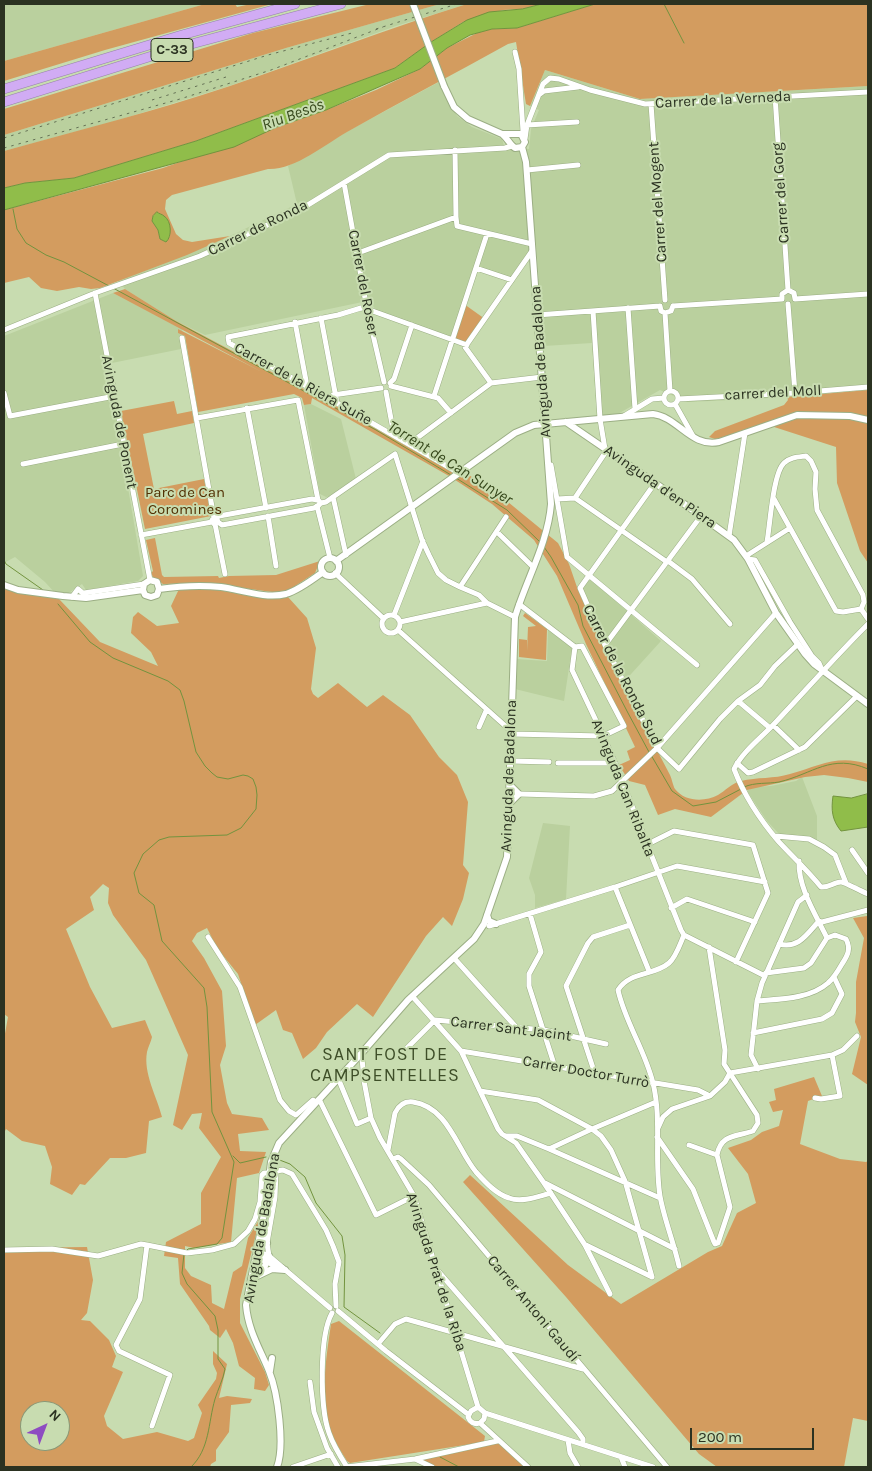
<!DOCTYPE html>
<meta charset="utf-8">
<style>
body{margin:0}
#map{position:relative;width:872px;height:1471px;overflow:hidden;background:#c8dcb0;font-family:Karla,sans-serif}
canvas{display:block}
.frame{position:absolute;inset:0;border:5px solid #2b3221;pointer-events:none}
.north{position:absolute;left:20px;top:1401px;width:50px;height:50px;box-sizing:border-box;background:#c8dcb0;border:1px solid #899877;border-radius:50%;rotate:43deg;font-size:14px;font-weight:700;line-height:20px;text-align:center;color:#2b3221}
.north::after{content:'';display:block;margin:auto;width:18px;height:22px;background:#8e4cc1;clip-path:polygon(50% 0,100% 100%,50% 72%,0 100%)}
.scale{position:absolute;left:690px;top:1428px;width:124px;height:22px;box-sizing:border-box;border:2px solid #2b3221;border-top:0;padding-left:6px;font-size:15px;line-height:18px;white-space:nowrap;color:#2b3221;-webkit-text-stroke:4px #c8dcb0;paint-order:stroke}
</style>
<div id="map">
<canvas width="872" height="1471"></canvas>
<div class="frame"></div>
<div class="north">N</div>
<div class="scale">200 m</div>
</div>
<script>
const context = document.querySelector('canvas').getContext('2d');
context.lineJoin = 'round';
function fill(path, color) { context.fillStyle = color; context.fill(path, 'evenodd'); }
function stroke(path, color, width, dash) { context.strokeStyle = color; context.lineWidth = width; context.lineCap = dash ? 'butt' : 'round'; context.setLineDash(dash || []); context.stroke(path); }
function label(font, color, halo, rows, align = 'center') {
  context.font = font + ' Karla,sans-serif'; context.lineWidth = 4; context.setLineDash([]); context.textBaseline = 'middle'; context.strokeStyle = halo; context.fillStyle = color; for (const [text, x, y, turn = 0] of rows) {
    context.save(); context.translate(x, y); context.rotate((+turn || 0) * Math.PI / 180); context.textAlign = isNaN(turn) ? turn : align; if (halo) context.strokeText(text, 0, 0); context.fillText(text, 0, 0); context.restore();
  }
}
fill(new Path2D(`
 M4 4H205L4 61Z
 M440 4H467L396 26 229 86 112 122 4 151V135L286 48Z
 M545 70 640 99 868 86V390L756 399 688 402 660 390 616 415 597 416 592 343 544 346 536 243 512 276 509 277 474 266 451 337 377 311 373 306 372 300 205 335 176 321 125 289 118 281 230 236 297 204 288 166 348 131 439 82 457 116 472 127 502 139 504 146 529 149 531 129 539 110 530 106Z
 M113 293 182 329 186 348 107 364 143 576 138 581 86 590 82 584 67 594 55 593 45 582 15 557 4 563V336Z
 M311 404 341 419 356 479 331 496 326 497 320 494 304 405Z
 M586 575 661 641 622 684 578 590Z
 M548 630 572 648 564 701 515 689 516 659 547 661Z
 M802 777 817 816V841L809 837 779 834 767 821 747 791 753 787 771 786 796 781Z
 M543 823 570 826 566 899 535 908V895L529 878Z`), '#bad09e');
fill(new Path2D(`
 M205 4H235L237 7 251 4H272L105 50 4 81V61Z
 M370 4H440L286 48 4 135V109L253 33Z
 M467 4H542L522 9 503 10 463 22 431 42 395 68 196 141 74 178 25 183 4 188V151C79 130 156 111 230 86 309 59 387 29 467 4Z
 M595 4H868V86L640 99 545 70 530 106 526 104 516 42 508 44C454 74 400 102 347 132 324 145 295 170 268 169L172 195 166 200 165 209 176 234 183 240 192 242 230 236 187 255 100 288 91 289 79 287 57 291 41 288 29 277 4 283V210L163 168 326 110 376 90 420 69 447 48 479 32 492 29 517 28ZM158 213 167 219 170 235 166 242 160 239 158 230 152 221 153 216Z
 M125 289 176 321 343 410 460 477 466 473 508 502 558 543 569 564 578 590 606 653 670 775C672 779 673 786 675 789 685 802 705 802 718 795 725 791 732 783 741 781 757 777 774 779 790 774 819 766 837 754 868 764V782L848 778 824 775 805 777 747 790 711 817 675 809 658 815 645 785 629 781 619 765 630 760 627 751 635 747 586 644 557 576 534 540 492 504 449 476 312 398 311 404 304 405 302 398 294 394 198 412 185 336 178 333V329L262 372 113 293Z
 M464 304 485 319 468 343 454 341Z
 M868 390V418L807 413 727 437 715 439 709 437 715 431 784 405 788 400 787 397Z
 M174 401 177 414 192 411 194 423 143 434 154 489 204 479 211 516 145 529 121 411Z
 M800 417 852 419 868 423V563L860 551 837 483 836 447 771 426Z
 M155 538 162 575 164 577 218 576 219 578 229 576 276 575 320 561 315 573 286 592H272L206 583 163 584 153 577 151 573 153 571 146 540Z
 M4 588 21 593 59 599 100 642 158 666 151 652 131 633 133 617 138 612 157 626 179 623 171 606 179 589H212L264 598 288 597 307 618 316 648 311 689 313 694 318 698 338 683 367 707 383 695 410 715 439 757 457 775 468 802 463 865 469 873 463 899 452 926 443 917 426 936 373 1017 357 1004 327 1032 316 1048 303 1059 292 1033 283 1030 276 1010 255 1025 238 974 217 948 207 928 197 933 192 941 204 958 222 991 226 1046 220 1065 227 1103 232 1114 262 1118 269 1130 238 1134 240 1151 266 1152 259 1173 237 1178 231 1242 194 1248 185 1246V1268L191 1276 211 1285 212 1303 224 1309 233 1272 242 1266 248 1238 260 1218 240 1299V1323L265 1372 269 1385 265 1391 254 1389 255 1378 239 1366 233 1343 226 1329 220 1338 210 1330 209 1326 180 1284 178 1258 164 1256 166 1242 201 1224V1193L221 1157 199 1128 202 1113 192 1114 182 1130 173 1125 188 1055 146 960 113 915 108 903 109 888 103 884 90 897 94 910 66 929 90 987 112 1028 145 1020 152 1037C151 1042 148 1047 147 1052 143 1073 157 1097 162 1117L149 1121 146 1153 126 1158H110L85 1185 80 1184 72 1195 50 1184 52 1167 45 1146 22 1141 6 1129 4 1133V1039L8 1017 4 1014Z
 M525 613 547 629 546 660 519 657V639L527 640V651L528 627 536 626 523 616Z
 M867 916 868 918V1085L852 1074 861 1037 855 1022 856 1013V982L864 938 853 918Z
 M814 1077 822 1096 808 1101 800 1144 840 1159 866 1162 868 1161V1421L853 1418 844 1467H717L699 1454 566 1297 463 1182 470 1175 568 1265 621 1304 708 1252 722 1246 737 1213 756 1203 748 1174 728 1148 751 1140 762 1132 779 1126 783 1110 773 1112 769 1102 776 1100 774 1089Z
 M87 1247 93 1280 87 1313 81 1320 90 1321 109 1340 116 1356 112 1367 123 1372 104 1416 107 1426 123 1439 157 1432 188 1441 194 1438 202 1413 198 1405 216 1379 217 1373 213 1364V1351L227 1364 219 1398 227 1396 252 1399 250 1403 231 1405 229 1432 216 1450V1461L211 1464 210 1467H4V1248ZM30 1411H60V1441H30Z
 M339 1321 485 1436 484 1442 350 1463 347 1461C342 1453 336 1444 332 1434 319 1400 326 1359 331 1324Z
 M497 1441 528 1467H432L415 1459Z`), '#d39c5f');
const water = new Path2D(`
 M542 4H595L517 28 492 29 470 35 447 48 420 69 326 110 277 127 234 147 4 210V188L25 183 74 178 196 141 395 68 431 42 467 20 489 12 522 9Z
 M157 212C159 214 162 214 164 216 172 221 172 237 166 242L160 239 158 230 152 221 153 216Z
 M868 794V827L841 831C832 820 831 810 833 796L851 798Z`);
fill(water, '#90bd4a');
stroke(water, '#72933e', 1);
stroke(new Path2D(`
 M664 4 684 43
 M13 209 17 229 26 243 46 255 64 262 109 286
 M113 288 376 430 451 475
 M456 478 507 510 540 542
 M544 547 551 557 578 605 583 626 628 713 649 752
 M4 560 6 564 43 590
 M58 604 90 642 113 658 168 681 180 690 184 701 196 752 205 766 212 773 217 777 228 779 243 775 248 776 253 779 256 787 257 795 256 809 241 828 227 835 169 837 159 840 143 854 134 873 139 893 154 905 162 941 204 988 207 1007 212 1112 234 1162 222 1238 217 1244 188 1249 186 1251
 M651 755 672 791 693 806 716 802 741 789
 M744 787C755 782 768 784 779 782 813 774 831 753 868 769
 M233 1156 240 1163 266 1157
 M277 1159 290 1164 305 1177 316 1203 342 1236 345 1255 344 1307 380 1333
 M184 1254 182 1273 187 1284 215 1316 218 1330V1359L225 1369C223 1380 218 1389 215 1399 208 1423 210 1449 191 1467
 M440 1457 459 1467`), '#72933e', 1);
const minor = new Path2D(`
 M515 52 519 69 523 131
 M540 94 544 91 578 87
 M775 96 788 290
 M651 104 665 300
 M527 125 577 122
 M525 139 527 125 543 84 550 78 559 79 590 90 645 104 868 92
 M455 150 456 217
 M527 170 578 165
 M344 183 367 309 384 382
 M358 253 456 217 457 226 532 244
 M476 268 512 280
 M95 293 150 580
 M782 299V294L788 290 794 293 795 299
 M795 299 868 294
 M788 304 795 393
 M660 306 661 311 665 313 671 311 673 306
 M673 306 782 299
 M628 308 635 409
 M593 311 600 419 605 449
 M665 313 670 391
 M537 315 660 306
 M321 318 337 403
 M295 322 307 386
 M4 330 95 293 200 256 298 211 389 155 505 148 512 146
 M182 338 214 518
 M390 383 394 379 412 325
 M491 383 465 347 532 251
 M391 386 438 398 451 413
 M664 398a7 7 0 1 1 14 0a7 7 0 1 1-14 0Z
 M386 392 394 435
 M4 393 10 416 115 396
 M333 395 381 388
 M434 396 487 234
 M678 399 795 393 868 387
 M675 404 693 436
 M247 408 266 508
 M624 416 652 399 664 398
 M197 418 298 400 318 500 321 503 318 506
 M409 444 491 383 542 377
 M23 464 123 444
 M551 465 567 557 697 665
 M459 473 337 403 229 343 228 337 338 315 361 308 367 309 467 345
 M655 483 580 588 605 645 657 748 679 769 720 719 738 701 760 685 775 666 798 644
 M333 497 346 555
 M575 498 607 450
 M557 499 575 498 667 562
 M774 499 836 611 843 612 861 609
 M321 503 326 502 333 497 395 454 422 540 429 555 438 573 446 580 460 587
 M317 506 330 558
 M268 516 276 566
 M506 517 460 587 479 595 487 603 515 617
 M217 519 218 522 214 524 212 520 219 516 312 499 317 500
 M218 522 222 525 314 508 317 506
 M215 524 225 574
 M497 532 532 566
 M141 535 212 522
 M729 536 745 433
 M767 542C770 525 773 473 784 463 790 457 798 457 806 456L811 461 816 472 815 489 817 510 863 595 864 602 861 609
 M746 556 790 528
 M748 559 755 560 790 622 812 656 819 663 822 670
 M668 561 692 579 730 624
 M335 573 383 618
 M84 593 144 584
 M72 597 78 589 85 595
 M519 604 575 647
 M861 609 868 619
 M382 624a9 9 0 1 1 18 0a9 9 0 1 1-18 0Z
 M394 615 423 541
 M400 622 487 603
 M868 624C836 656 806 690 775 723 761 738 743 751 734 769 744 795 761 821 779 842 793 857 808 871 821 887 829 888 834 882 841 882 844 882 863 892 868 894
 M398 630 511 731
 M605 645 701 516
 M738 701 770 728
 M773 725 799 750
 M479 727 486 711
 M511 734 603 736 624 726 582 646 575 647 572 670 600 729 615 763 681 930 684 935 765 976
 M511 761 549 762
 M558 763H615
 M737 763 748 773 753 772 805 747 857 696
 M519 794 594 796 612 791 657 748 776 613
 M775 836 809 839 824 847 835 855 846 883
 M646 845 674 831 753 845 768 893 736 962
 M852 850 868 873
 M799 861C798 888 816 915 827 938
 M615 887 649 971
 M671 908 687 899 755 922
 M530 914 541 952 529 974V986L555 1067
 M489 926 615 887 677 866 765 882
 M208 937 240 987 280 1100 289 1111 296 1115 313 1100 316 1102
 M779 944C799 949 807 934 819 921L822 922 868 910
 M454 958 516 1027
 M766 973 804 968 811 963 827 938
 M412 996 461 1051 498 1129 502 1134 516 1143 544 1183 585 1245 610 1294
 M757 1001C780 999 810 999 828 983 834 978 838 971 842 964 848 955 851 949 846 939L835 935 827 938
 M753 1033 822 1019 832 1013 842 994 834 977
 M461 1051 698 1090 710 1096
 M400 1055 435 1020 544 1030 606 1044
 M359 1056 362 1058 364 1081 371 1118 380 1138 414 1196 478 1407
 M758 1069 751 1055 757 1001 762 983 798 902 807 895
 M730 1073 832 1055 843 1050 857 1036
 M595 1074 566 986 588 943 593 937 630 925
 M338 1078 357 1124 371 1118
 M480 1091 538 1100 592 1129 601 1136 611 1150 625 1181 652 1277
 M815 1098 821 1099 840 1096 832 1055
 M319 1099 376 1215 414 1196
 M658 1128 663 1117 672 1109 710 1096 725 1082 730 1073
 M506 1136H517L549 1149 660 1198
 M657 1137 693 1189 714 1242 715 1244 718 1243 730 1207 717 1155C721 1134 736 1137 753 1131L758 1123 757 1115 724 1064 725 1050 709 947
 M689 1145 717 1155
 M549 1149 592 1129 656 1102
 M388 1150 395 1113C399 1105 405 1101 413 1102 448 1107 457 1149 476 1172 485 1182 496 1194 509 1198 522 1203 539 1196 551 1193
 M393 1159 398 1157 401 1159 429 1185 667 1467
 M545 1183 675 1249
 M586 1245 652 1277
 M4 1250 52 1249 98 1256 141 1244 147 1245
 M679 1266C674 1243 664 1219 660 1196 654 1159 662 1120 653 1083 645 1050 625 1022 618 990 630 971 654 976 669 963 676 957 680 944 684 935
 M438 1271 578 1432 583 1439V1444
 M330 1308 269 1256 267 1243 275 1197 276 1171 283 1170 292 1174 326 1230 333 1246 339 1262 335 1284 336 1306
 M338 1311 386 1351 469 1415
 M332 1313C319 1336 320 1408 329 1433 333 1445 340 1456 347 1467
 M378 1344 395 1324 406 1319 583 1369
 M310 1382 314 1412 327 1448 338 1467
 M478 1407 471 1411 468 1417C470 1422 474 1425 480 1423
 M478 1407 485 1413 484 1419 480 1423
 M485 1413 653 1467
 M480 1423 528 1467
 M152 1426 170 1375 119 1351 116 1345 140 1299 147 1245 187 1253 212 1250 234 1244 248 1231 255 1219 260 1202 262 1175 264 1173H270
 M568 1440 570 1453 578 1467
 M621 1457 625 1467
 M415 1459 432 1467
 M293 1467 331 1454
 M346 1467 415 1459 497 1441`);
const tertiary = new Path2D(`
 M444 86 454 107 468 119 502 134H521L525 142 522 147
 M503 135C508 139 510 145 515 148L522 147
 M566 422 658 485 734 540 748 559 776 613 805 654 814 664 868 704
 M321 567a9 9 0 1 1 18 0a9 9 0 1 1-18 0Z
 M336 561 515 433 534 425 653 414C678 417 691 448 719 442L797 415 850 416 868 420
 M4 585 18 590 63 596 86 598 143 590
 M159 589C180 586 201 585 221 587 242 590 265 599 286 594 299 590 312 580 323 572
 M143 590 144 584 150 580 157 582 159 589
 M143 590 145 595 151 597 157 595 159 589
 M509 804 519 794 510 785
 M487 915 489 921 496 924
 M261 1232 267 1243
 M257 1252 269 1256 262 1273
 M256 1257 282 1268
 M251 1279 272 1269 285 1270
 M270 1371 272 1358
 M277 1467C285 1446 278 1393 269 1371 260 1349 248 1330 246 1305L266 1204 271 1162 279 1143 359 1056 408 1000 474 939 484 924 507 857 515 617C526 580 548 543 551 504L526 162 522 147`);
const motorway = new Path2D(`
 M4 89 182 35 295 4
 M4 102 184 46 341 4`);
stroke(minor, '#9bae84', 6);
stroke(tertiary, '#9bae84', 8);
stroke(motorway, '#9781aa', 10);
stroke(minor, '#fff', 5);
stroke(tertiary, '#fff', 6);
stroke(motorway, '#d1acf4', 9);
stroke(new Path2D(`
 M376 29 457 4
 M152 100 226 77
 M4 138 268 55 352 33
 M4 148 180 99 271 70 383 27`), '#647055', 1, [2.5, 5]);
const tertiaryBridge = new Path2D(`
 M413 4 444 86`);
stroke(tertiaryBridge, '#9bae84', 8, []);
stroke(tertiaryBridge, '#fff', 6);
for (const [x, y, w] of [
 [172,50,42]
]) { const box = new Path2D(); box.roundRect(x - w / 2, y - 11.5, w, 23, 4); context.fillStyle = '#c8dcb0'; context.fill(box); stroke(box, '#2b3221', 1); }
label('bold 14px', '#2b3221', null, [
 ["C-33",172,50]
]);
label('15px', '#2b3221', '#c8dcb0', [
 ["Carrer de la Verneda",723,100,-3],
 ["Carrer del Gorg",781,193,-94],
 ["Carrer del Mogent",658,202,-94],
 ["Carrer de Ronda",258,228,-26],
 ["Carrer del Roser",363,283,79],
 ["Avinguda de Badalona",541,362,-94],
 ["Carrer de la Riera Suñe",303,384,29],
 ["carrer del Moll",773,393,-3],
 ["Avinguda de Ponent",119,422,79],
 ["Avinguda d'en Piera",660,487,35],
 ["Carrer de la Ronda Sud",622,675,63],
 ["Avinguda de Badalona",509,776,-88],
 ["Avinguda Can Ribalta",623,788,68],
 ["Carrer Sant Jacint",511,1029,7],
 ["Carrer Doctor Turrò",586,1072,10],
 ["Avinguda de Badalona",262,1228,-80],
 ["Avinguda Prat de la Riba",436,1272,72],
 ["Carrer Antoni Gaudí",533,1309,50]
]);
label('15px', '#513003', '#c8dcb0', [
 ["Parc de Can",185,493],
 ["Coromines",185,510]
]);
label('italic 16px', '#35471a', '#c8dcb0', [
 ["Riu Besòs",293,115,-20],
 ["Torrent de Can Sunyer",450,463,32]
]);
context.letterSpacing = '1px';
label('18px', '#3e4e28', '#c8dcb0', [
 ["SANT FOST DE",385,1055],
 ["CAMPSENTELLES",385,1076]
]);
context.letterSpacing = '0px';
</script>
